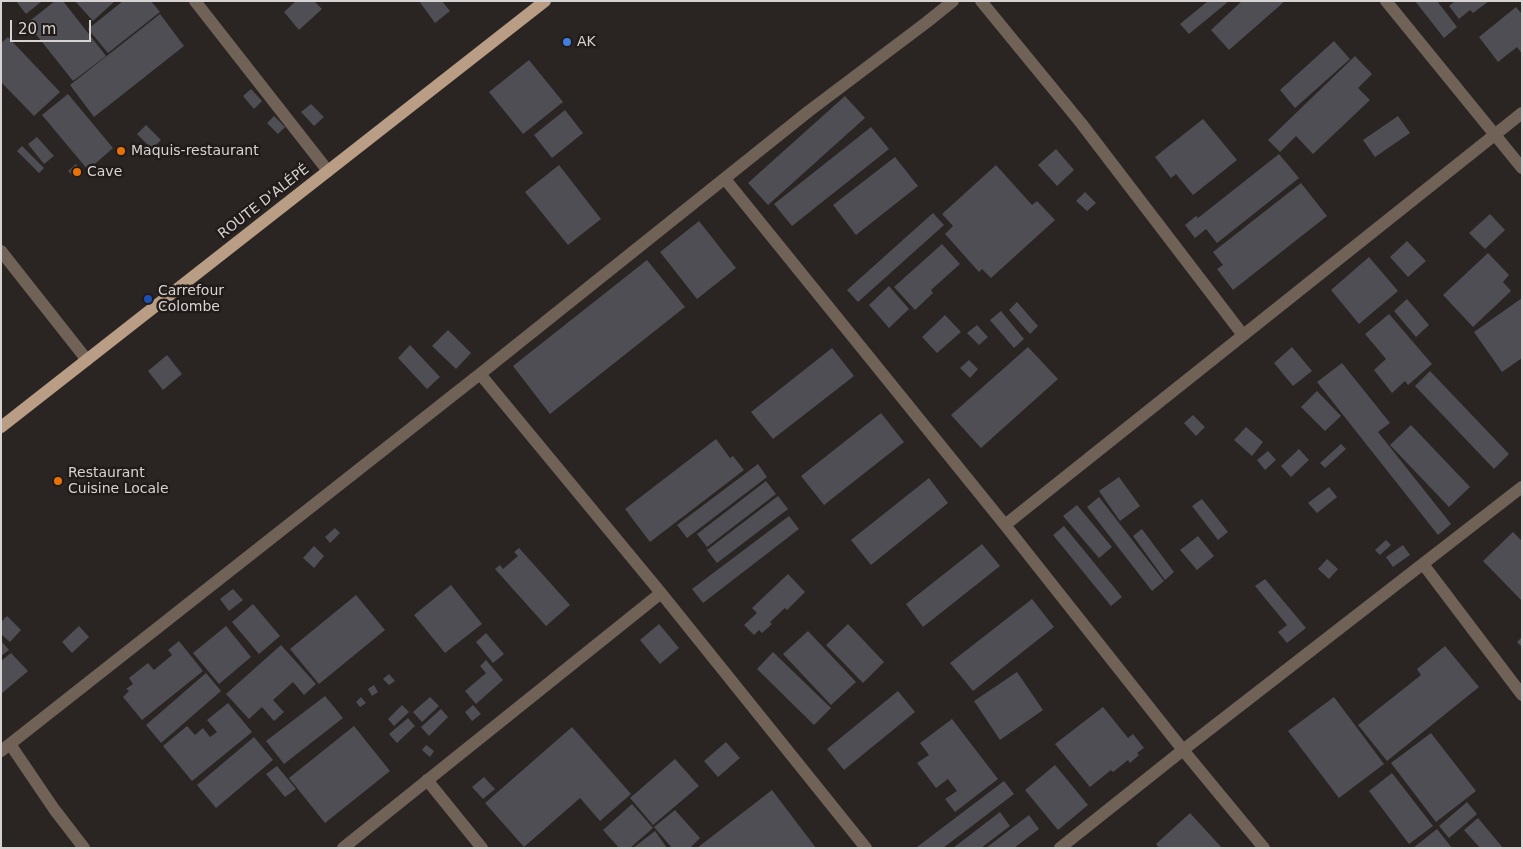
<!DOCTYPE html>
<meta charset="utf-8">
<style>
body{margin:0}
#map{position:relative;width:1523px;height:849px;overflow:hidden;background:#2a2523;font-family:"DejaVu Sans",sans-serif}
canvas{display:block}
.frame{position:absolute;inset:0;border:2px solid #d7d3d2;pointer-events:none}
.scale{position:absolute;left:10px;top:20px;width:81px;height:22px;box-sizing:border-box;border:2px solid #d7d3d2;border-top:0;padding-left:6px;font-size:15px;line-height:18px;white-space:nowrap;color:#d7d3d2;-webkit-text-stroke:4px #211b19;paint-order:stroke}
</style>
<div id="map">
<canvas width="1523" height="849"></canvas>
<div class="frame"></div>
<div class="scale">20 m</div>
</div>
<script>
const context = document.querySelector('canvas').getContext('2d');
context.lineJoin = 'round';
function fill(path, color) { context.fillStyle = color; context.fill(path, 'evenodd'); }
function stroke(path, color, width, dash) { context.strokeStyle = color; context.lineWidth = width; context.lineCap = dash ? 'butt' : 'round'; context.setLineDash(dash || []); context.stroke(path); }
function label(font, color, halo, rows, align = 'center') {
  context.font = font + ' "DejaVu Sans",sans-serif'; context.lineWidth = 5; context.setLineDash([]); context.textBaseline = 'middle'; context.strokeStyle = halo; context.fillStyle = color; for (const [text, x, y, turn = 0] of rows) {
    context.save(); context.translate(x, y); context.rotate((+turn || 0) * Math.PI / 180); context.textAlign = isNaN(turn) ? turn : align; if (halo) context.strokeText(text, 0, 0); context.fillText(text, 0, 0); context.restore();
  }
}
fill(new Path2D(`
 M16 1H42L26 14Z
 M55 1H63L106 56 73 81 27 23Z
 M75 1H115L93 21Z
 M123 1H151L160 12 108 53 88 29Z
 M296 1H314L322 9 299 30 284 12Z
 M419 1H442L450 11 435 23Z
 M1208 1H1229L1189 34 1180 24Z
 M1242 1H1285L1229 50 1211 30Z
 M1415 1H1437L1457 27 1444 38Z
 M1455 1H1489L1473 13 1470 10 1459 19 1449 6Z
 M1516 7 1522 14V54L1517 47 1498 62 1479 37Z
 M160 14 184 46 94 117 70 85Z
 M8 37 60 92 34 116 1 82V43Z
 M1334 41 1350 59 1295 108 1280 90Z
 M1355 56 1372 74 1358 88 1370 100 1313 154 1296 136 1280 152 1268 140Z
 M529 60 563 102 523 134 489 92Z
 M251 89 262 101 254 109 243 96Z
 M68 94 113 148 88 170 42 115Z
 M845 96 865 118 768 205 748 183Z
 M311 104 324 117 314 126 301 112Z
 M565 110 583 133 552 158 534 135Z
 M274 116 285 127 278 134 267 123Z
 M1398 116 1410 133 1375 157 1363 140Z
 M1203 119 1237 160 1193 195 1176 174 1171 178 1155 157Z
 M146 125 161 140 152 149 137 134Z
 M871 127 889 149 792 226 774 204Z
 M37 137 54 156 44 164 28 144Z
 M22 146 44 168 39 173 17 151Z
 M1056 149 1074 170 1057 186 1038 165Z
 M1279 154 1299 178 1217 243 1206 229 1195 238 1185 225 1196 216 1198 218Z
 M895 157 918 186 856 235 833 205Z
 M76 164 82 172 75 178 68 171Z
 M559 165 601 219 568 245 525 192Z
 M996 165 1032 205 1037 201 1055 220 991 278 982 269 979 272 945 234 953 226 942 214Z
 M1301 183 1327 216 1233 290 1217 269 1223 265 1213 252Z
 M1085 192 1096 203 1087 211 1076 201Z
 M933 213 944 225 858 302 847 290Z
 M1490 214 1505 230 1485 249 1469 233Z
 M699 221 736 268 697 299 660 252Z
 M1407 241 1426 261 1408 277 1390 257Z
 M942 244 960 264 931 290 933 293 915 310 894 287Z
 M1488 253 1509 275 1503 282 1511 291 1473 327 1443 295Z
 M1369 257 1398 291 1359 324 1331 290Z
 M647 260 685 307 550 414 513 366Z
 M889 286 909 309 889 328 869 305Z
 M1522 298V358L1502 372 1474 332Z
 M1407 299 1429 325 1416 337 1394 311Z
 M1017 302 1038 326 1030 334 1009 310Z
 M1001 311 1024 339 1014 348 990 320Z
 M1389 314 1432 364 1408 385 1405 381 1392 393 1374 370 1386 359 1365 334Z
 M945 315 961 332 937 353 922 337Z
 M977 325 988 337 979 345 967 333Z
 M448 330 471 353 456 369 432 346Z
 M410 345 440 377 427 389 398 358Z
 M1028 347 1058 379 981 448 951 415Z
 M1292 347 1312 371 1293 386 1274 363Z
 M832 348 854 376 773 439 751 412Z
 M167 355 182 374 163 390 148 371Z
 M969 360 978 369 970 378 960 368Z
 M1342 363 1390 423 1378 432 1451 524 1438 535 1317 382Z
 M1430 371 1509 454 1494 469 1415 386Z
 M1317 391 1341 416 1325 431 1301 407Z
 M881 413 904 442 824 505 801 476Z
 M1193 415 1205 427 1196 436 1184 423Z
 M1411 425 1470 487 1449 507 1390 445Z
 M1246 427 1263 442 1252 456 1234 440Z
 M716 439 730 458 733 456 744 470 650 542 625 509Z
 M1341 444 1346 449 1325 468 1320 463Z
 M1299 449 1309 460 1291 477 1281 466Z
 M1268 451 1276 460 1265 470 1257 460Z
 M758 464 767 477 687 538 677 525Z
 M1119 477 1140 506 1120 521 1099 491Z
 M929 478 948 503 871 565 851 540Z
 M766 481 776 494 707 547 697 534Z
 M1329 487 1337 497 1317 513 1308 503Z
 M778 496 788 509 717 563 707 550Z
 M1099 497 1164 581 1152 591 1087 507Z
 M1202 499 1228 532 1218 540 1192 506Z
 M1077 505 1112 547 1099 558 1063 516Z
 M789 516 799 529 703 603 692 589Z
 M1064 526 1122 597 1111 606 1053 535Z
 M335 528 340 533 330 543 325 537Z
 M1142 529 1174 572 1165 580 1133 536Z
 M1513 532 1522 541V601L1483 561Z
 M1198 536 1214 556 1197 570 1180 550Z
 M1386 540 1391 545 1380 555 1375 550Z
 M982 544 1000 566 923 627 906 604Z
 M1403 545 1410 555 1393 567 1386 557Z
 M314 546 324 556 314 568 303 558Z
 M519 548 570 605 546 626 495 569 500 565 503 569 518 556 514 552Z
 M1327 559 1338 569 1329 579 1318 569Z
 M788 574 805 592 787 610 785 608 770 622 772 624 762 633 759 630 754 635 744 625 757 613 752 608Z
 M1265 579 1306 628 1287 643 1278 632 1287 625 1255 586Z
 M451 585 482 624 445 653 414 615Z
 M233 589 243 600 229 611 220 599Z
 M356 595 385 630 319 684 290 649Z
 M1032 599 1054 627 973 691 950 663Z
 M253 604 280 636 259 654 232 622Z
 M7 616 21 630 10 642 1 634V622Z
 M659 624 679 648 660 664 640 640Z
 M848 624 884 662 863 683 826 645Z
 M79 626 89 637 72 653 62 642Z
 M226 626 251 657 219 684 193 653Z
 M808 631 856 682 831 705 783 654Z
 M486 633 504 654 493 663 476 642Z
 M1522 637V647L1517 642Z
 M1 641 9 650 1 656Z
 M179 641 203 671 142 720 123 697 129 691 126 689 133 684 129 678 148 663 154 670 172 655 168 650Z
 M281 645 316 684 304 695 293 682 273 700 284 712 274 721 262 707 249 719 226 694Z
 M1445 646 1479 687 1387 761 1358 725 1421 675 1417 669Z
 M773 652 831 708 814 725 757 669Z
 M11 653 28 671 1 694V661Z
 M486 660 503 680 476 704 465 691 486 673 480 666Z
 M1017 672 1043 710 1000 740 974 701Z
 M206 673 221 691 161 743 146 725Z
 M389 674 395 681 389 685 383 679Z
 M374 685 378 692 372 696 368 689Z
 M898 691 915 712 844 770 827 749Z
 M325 696 343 718 284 764 266 741Z
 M361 697 366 703 360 707 356 702Z
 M430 697 439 706 422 722 413 712Z
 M1334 697 1384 764 1339 798 1288 731Z
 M228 703 252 732 192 781 163 746 187 726 195 735 203 728 210 737 217 732 207 720Z
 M402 705 409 712 394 726 388 719Z
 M473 705 481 714 472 721 465 712Z
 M1103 707 1128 738 1133 734 1144 748 1137 753 1139 755 1130 763 1128 760 1113 772 1111 770 1090 787 1055 744Z
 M441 709 448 717 429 736 421 727Z
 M408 718 415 726 397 743 389 734Z
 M952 719 998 779 955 812 945 799 957 791 948 779 936 788 917 763 929 755 920 743Z
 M354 726 390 771 325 823 289 778Z
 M572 727 631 794 600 821 580 798 524 847 485 803Z
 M1431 733 1476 791 1436 822 1391 763Z
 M254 737 273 760 216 808 197 785Z
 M726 742 740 758 718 777 704 761Z
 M426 745 434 751 430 757 422 750Z
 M675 759 699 786 653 825 630 798Z
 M1055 765 1088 805 1058 830 1025 790Z
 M277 766 296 789 285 797 266 774Z
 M1392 773 1433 826 1409 844 1369 791Z
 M484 777 495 789 483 799 472 787Z
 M1004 781 1014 794 943 848H918L917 847Z
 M772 790 816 848H697Z
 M1467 802 1477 814 1449 838 1439 826Z
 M632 804 653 828 630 848H619L603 830Z
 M675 810 700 838 690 848H672L654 827Z
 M1000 812 1010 826 981 848H953Z
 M1190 813 1222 848H1159L1156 844Z
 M1029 815 1039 829 1014 848H986Z
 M1478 818 1503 848H1480L1464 830Z
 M1437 829 1452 848H1413Z
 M655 831 667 848H633Z`), '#4f4e54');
stroke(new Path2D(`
 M195 1 328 171
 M981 1 1081 123 1243 335
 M1386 1 1522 168
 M725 179 1005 525 1183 750 1264 848
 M1 251 87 360
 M480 374 661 593 866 848
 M1005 525 1522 113
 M1423 564 1522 695
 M10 744 54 809 84 848
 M1 751 480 374 809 111 927 22 953 1
 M427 780 482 848
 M343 848 661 593
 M1060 848 1183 750 1522 487`), '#706256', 12);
stroke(new Path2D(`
 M1 427 545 1`), '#ba9d85', 12);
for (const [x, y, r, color] of [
 [567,42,5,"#3f7fe0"],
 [121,151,5,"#e8710a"],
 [77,172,5,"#e8710a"],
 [148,299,5,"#1a4fb4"],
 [58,481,5,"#e8710a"]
]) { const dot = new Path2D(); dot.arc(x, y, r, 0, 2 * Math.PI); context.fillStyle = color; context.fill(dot); stroke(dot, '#211b19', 2); }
label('14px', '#d7d3d2', '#211b19', [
 ["AK",577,42],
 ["Maquis-restaurant",131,151],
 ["Cave",87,172],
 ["Carrefour",158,291],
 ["Colombe",158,307],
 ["Restaurant",68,473],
 ["Cuisine Locale",68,489]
], 'left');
label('14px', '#d7d3d2', '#211b19', [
 ["ROUTE D'ALÉPÉ",264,202,-38]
]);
</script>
